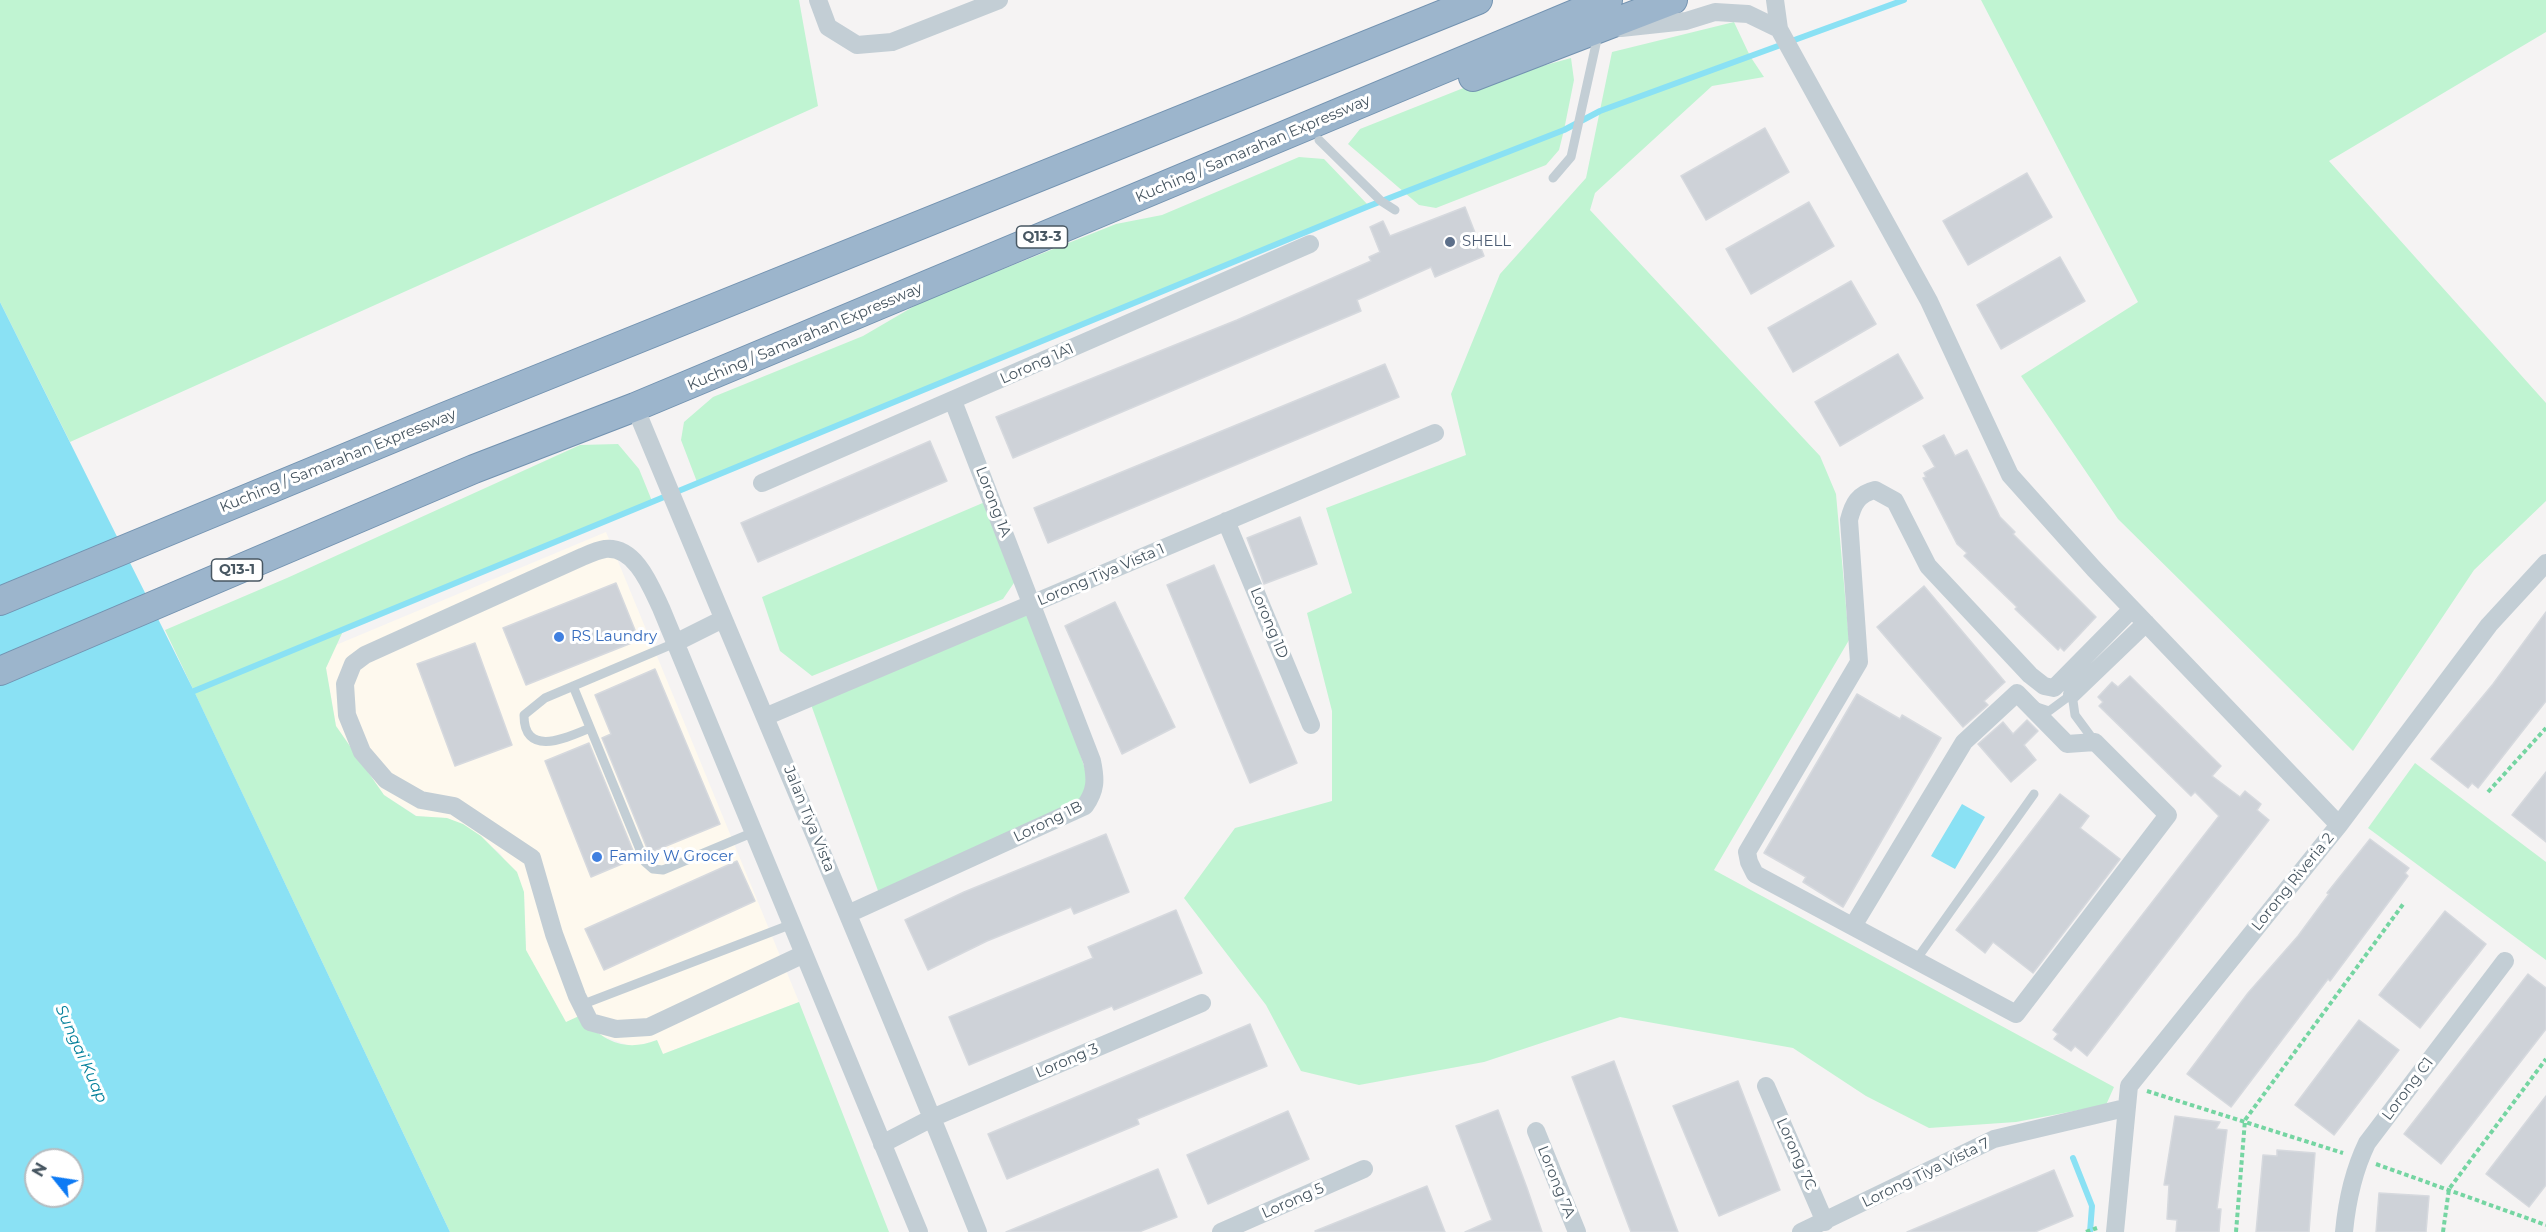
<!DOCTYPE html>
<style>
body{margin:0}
#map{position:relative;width:2546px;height:1232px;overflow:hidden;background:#f5f3f3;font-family:Montserrat,sans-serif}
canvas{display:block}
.north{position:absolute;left:24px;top:1148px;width:60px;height:60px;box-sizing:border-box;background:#fff;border:2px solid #b6bcc0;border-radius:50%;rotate:300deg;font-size:16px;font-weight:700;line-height:24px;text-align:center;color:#485762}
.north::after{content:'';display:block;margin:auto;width:21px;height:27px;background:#0d7af4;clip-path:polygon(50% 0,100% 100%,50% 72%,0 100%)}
</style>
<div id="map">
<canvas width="2546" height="1232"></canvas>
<div class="north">N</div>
</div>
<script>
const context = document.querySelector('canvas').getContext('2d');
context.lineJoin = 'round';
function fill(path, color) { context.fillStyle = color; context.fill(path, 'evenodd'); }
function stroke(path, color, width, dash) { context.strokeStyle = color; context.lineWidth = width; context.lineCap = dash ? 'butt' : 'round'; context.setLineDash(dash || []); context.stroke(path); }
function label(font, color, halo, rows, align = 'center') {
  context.font = font + ' Montserrat,sans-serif'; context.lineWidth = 6; context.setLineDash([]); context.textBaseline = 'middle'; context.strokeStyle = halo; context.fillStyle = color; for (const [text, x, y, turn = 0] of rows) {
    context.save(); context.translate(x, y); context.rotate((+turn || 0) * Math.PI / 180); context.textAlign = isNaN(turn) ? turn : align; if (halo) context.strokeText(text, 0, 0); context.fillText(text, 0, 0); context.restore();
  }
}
fill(new Path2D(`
 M606 532 799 1002 663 1054 657 1040 633 1047 597 1034 579 1016 566 1023 526 950 524 892 500 853 463 825 447 818 417 816 384 795 336 726 326 668 336 645Z`), '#fef9ee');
fill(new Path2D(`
 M0 0H799L818 106 70 442 0 302Z
 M1981 0H2546V32L2329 161 2546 403V501L2474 570 2353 751 2118 519 2021 376 2138 302Z
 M1734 22 1750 56 1764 77 1712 86 1595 193 1590 210 1820 456 1836 494 1849 640 1714 870 2114 1087 2106 1105 2016 1122 1929 1128 1866 1096 1793 1048 1620 1017 1484 1062 1359 1085 1301 1071 1266 1005 1184 898 1235 828 1332 801V711L1307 613 1352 593 1326 508 1466 455 1451 394 1500 274 1586 178 1612 52Z
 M1571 58 1574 80 1564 130 1559 150 1546 165 1436 208 1419 205 1348 144 1360 129 1466 87Z
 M1299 157 1324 159 1369 206 697 482 681 440 684 422 713 397 863 336 923 301 1116 224 1162 215Z
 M618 444 639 469 652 501 344 629 326 668 336 726 384 795 416 816 447 818 463 824 481 836 517 872 524 892 526 950 566 1022 579 1016C603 1040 623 1053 657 1040L663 1054 799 1002 889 1232H450L165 630 287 578 580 445Z
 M992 499 1020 574 1003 599 812 676 780 651 762 597Z
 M1032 604 1093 794 881 899 809 699Z
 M2415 763 2546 862V960L2368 828Z`), '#c0f4d2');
fill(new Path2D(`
 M0 302 194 691 450 1232H0ZM36 1160H72V1196H36Z
 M1962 804 1985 817 1955 869 1931 856Z`), '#8ae1f4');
stroke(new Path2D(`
 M194 691 1369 206 1564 130 1600 111 1904 0
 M2073 1158 2092 1206 2090 1232`), '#8ae1f4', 6);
const building = new Path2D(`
 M1765 128 1789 172 1706 220 1681 176Z
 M2027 173 2052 217 1968 265 1943 221Z
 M1809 202 1834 246 1751 294 1726 249Z
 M1465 207 1484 256 1435 277 1431 267 1357 300 1361 311 1013 458 996 417 1237 320 1371 261 1369 257 1380 252 1370 227 1383 221 1390 236Z
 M2060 257 2085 301 2001 349 1977 305Z
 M1851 281 1876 324 1793 372 1768 328Z
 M1898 354 1923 398 1840 446 1815 402Z
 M1385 364 1399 397 1048 543 1034 508Z
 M1944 435 1955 456 1967 450 2000 517 2015 532 2013 534 2096 617 2064 651 2060 647 2058 650 2015 609 2017 607 1964 556 1967 553 1957 544 1923 478 1926 477 1924 473 1935 467 1923 446Z
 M930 441 947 481 758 562 741 523Z
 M1300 517 1317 564 1264 584 1247 538Z
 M1214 565 1297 763 1250 783 1167 585Z
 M616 583 639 640 526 685 503 628Z
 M1924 586 2005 682 1984 701 1988 705 1963 727 1877 627Z
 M1115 602 1175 727 1122 754 1065 626Z
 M2546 612V701L2478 788 2472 783 2468 788 2431 759 2493 684Z
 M475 643 512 745 455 766 417 664Z
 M655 669 720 824 649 853 602 738 611 734 595 695Z
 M2130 676 2221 766 2212 776 2240 797 2245 791 2261 804 2257 810 2269 820 2087 1056 2075 1046 2071 1051 2054 1039 2058 1034 2053 1030 2219 816 2195 792 2191 796 2099 706 2103 702 2098 697 2112 682 2118 687Z
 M1857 694 1900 719 1902 715 1941 738 1843 907 1803 882 1806 877 1764 853Z
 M2027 720 2038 731 2024 745 2036 760 2011 782 1978 744 2003 722 2013 734Z
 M589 743 636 858 591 877 545 761Z
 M2546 772V842L2512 815Z
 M2060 794 2089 816 2080 828 2120 859 2033 973 1993 942 1985 953 1956 930Z
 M1106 834 1129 892 1074 914 1071 907 987 941 928 970 905 920 964 892Z
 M2370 839 2409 868 2405 873 2408 876 2330 981 2328 979 2231 1107 2187 1074 2248 993 2298 936 2329 894 2327 893Z
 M737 861 755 901 604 970 585 929Z
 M1176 910 1202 973 1114 1010 1112 1006 969 1065 949 1017 1093 958 1088 947Z
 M2445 911 2486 944 2420 1028 2379 995Z
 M2528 974 2546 988V1029L2441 1164 2404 1134Z
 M2359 1020 2399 1050 2334 1135 2295 1105Z
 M1250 1024 1267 1066 1137 1119 1139 1124 1007 1179 988 1134Z
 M1614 1061 1648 1153 1678 1232H1631L1572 1077Z
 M1738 1081 1780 1190 1719 1216 1673 1106Z
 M2546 1096V1185L2529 1207 2486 1174Z
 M1498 1110 1527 1188 1542 1232H1465L1492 1220 1456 1126Z
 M1288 1111 1309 1159 1208 1204 1187 1155Z
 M2175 1116 2220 1122 2216 1129 2227 1130 2217 1209H2221L2219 1232H2176L2177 1220 2167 1219 2169 1185H2164Z
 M2277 1150 2315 1153 2309 1232H2256L2263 1155 2277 1156Z
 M1158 1169 1177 1217 1139 1232H1006Z
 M2054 1170 2073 1216 2035 1232H1907Z
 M1427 1186 1445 1232H1316L1315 1231Z
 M2379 1193 2429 1196 2426 1232H2376Z`);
fill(building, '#ced2d8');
stroke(building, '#d6d9de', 1.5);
const trunk = new Path2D(`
 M1473 77 1673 0
 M0 601 444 417 1478 0
 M0 671 474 469 635 407 1608 0`);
stroke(trunk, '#7292b0', 30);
stroke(new Path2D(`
 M2488 792 2546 728
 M2147 1091 2343 1153
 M2376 1164 2546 1225
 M2086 1232 2097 1228
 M2236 1232 2245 1120 2404 903
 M2443 1232 2449 1189 2546 1059`), '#75d5a2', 4, [4.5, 3]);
stroke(new Path2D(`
 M1319 140 1381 201 1395 210
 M1553 178 1571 157 1598 35
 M573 686 645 862 653 869 663 870 754 832
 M2072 694 2075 715 2095 742
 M2037 707 2049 711 2072 694
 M590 728C566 738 524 758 524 715L545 698 675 643
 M1916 960 2034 794
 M581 1005 792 924`), '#c3ced5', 9);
stroke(new Path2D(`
 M818 0 828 27 857 45 892 42 999 0
 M1775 0 1779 29 1929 301 2010 475 2094 569 2339 825
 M1621 28 1686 21 1715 12 1748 14 1779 29
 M635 407C749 683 868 955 978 1232
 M762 483 1310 244
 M1226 521 1311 725
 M675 643 723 619
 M2072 694 2146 623
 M767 716 1435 433
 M848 914 1085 806C1096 790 1096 780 1092 761L953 401
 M1853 926 1964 742 2017 693 2067 744 2095 742 2168 815 2016 1014 1755 874 1749 862 1747 852 1859 662 1849 520C1853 504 1858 494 1875 490L1895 501 1928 566 2030 675 2044 686 2054 688 2132 609
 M804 954 649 1027 616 1029 590 1022 577 996 554 934 532 858 454 806 421 800 386 780 362 752 347 715 345 684 353 664 365 655 582 557C589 554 598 550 605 549 636 546 651 587 661 608L919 1232
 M1766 1086 1825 1222
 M1536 1131 1577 1232
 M882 1144 932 1118 1202 1003
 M1221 1232 1364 1169
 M1801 1232 1994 1139 2125 1108
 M2115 1232 2129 1086 2339 825 2489 625 2546 563
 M2344 1232C2347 1200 2353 1172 2367 1143L2505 961`), '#c3ced5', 18);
stroke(trunk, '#9cb5cc', 28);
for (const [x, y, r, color] of [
 [1450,242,6,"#5c6f8a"],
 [559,637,6,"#3f7fe0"],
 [597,857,6,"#3f7fe0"]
]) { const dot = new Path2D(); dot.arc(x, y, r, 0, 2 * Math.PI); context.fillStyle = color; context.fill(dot); stroke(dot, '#fff', 2); }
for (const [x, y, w] of [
 [1042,237,51],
 [237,570,51]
]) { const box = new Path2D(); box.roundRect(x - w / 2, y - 11, w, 22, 4.5); context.fillStyle = '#fff'; context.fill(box); stroke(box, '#485762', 1.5); }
label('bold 14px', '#485762', null, [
 ["Q13-3",1042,237],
 ["Q13-1",237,570]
]);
label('15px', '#485762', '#fff', [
 ["Kuching / Samarahan Expressway",1253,149,-23],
 ["Kuching / Samarahan Expressway",805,337,-23],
 ["Lorong 1A1",1037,364,-24],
 ["Kuching / Samarahan Expressway",338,461,-22],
 ["Lorong 1A",993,502,69],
 ["Lorong Tiya Vista 1",1101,575,-23],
 ["Lorong 1D",1269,623,67],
 ["Jalan Tiya Vista",809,819,68],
 ["Lorong 1B",1048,822,-26],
 ["Lorong Riveria 2",2293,882,-51],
 ["Lorong 3",1067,1061,-23],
 ["Lorong C1",2408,1089,-53],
 ["Lorong 7C",1796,1154,66],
 ["Lorong Tiya Vista 7",1926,1173,-26],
 ["Lorong 7A",1556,1182,68],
 ["Lorong 5",1293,1201,-24]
]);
label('15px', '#4e5e75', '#fff', [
 ["SHELL",1462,242]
], 'left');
label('15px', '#366cbe', '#fff', [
 ["RS Laundry",571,637],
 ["Family W Grocer",609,857]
], 'left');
label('italic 16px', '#04809b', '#fff', [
 ["Sungai Kuap",81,1054,66]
]);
</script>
